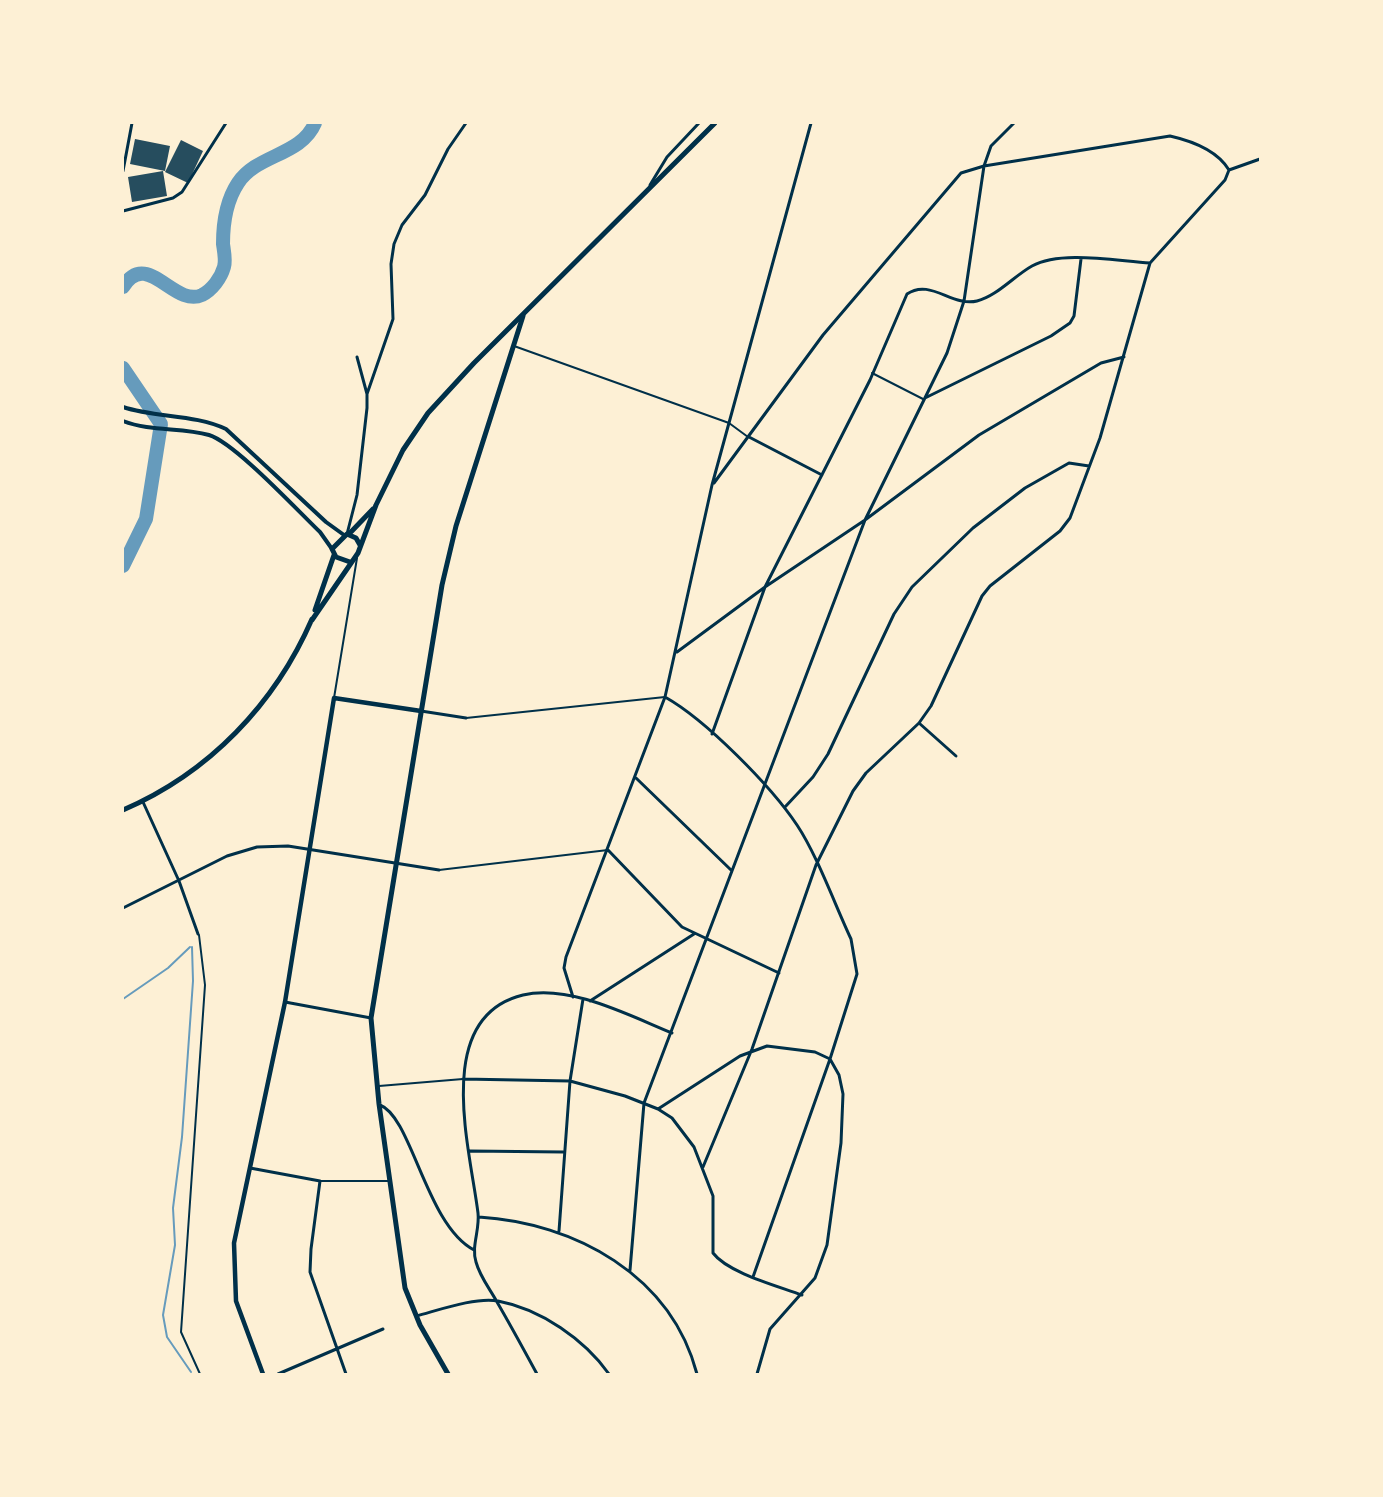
<!DOCTYPE html>
<style>
body{margin:0}
#map{position:relative;width:1383px;height:1497px;overflow:hidden;background:#fdf0d5;font-family:"Archivo Narrow",sans-serif}
canvas{display:block}
.frame{position:absolute;inset:0;border:124px solid #fdf0d5;pointer-events:none}
</style>
<div id="map">
<canvas width="1383" height="1497"></canvas>
<div class="frame"></div>
</div>
<script>
const context = document.querySelector('canvas').getContext('2d');
context.lineJoin = 'round';
function stroke(path, color, width, dash) { context.strokeStyle = color; context.lineWidth = width; context.lineCap = dash ? 'butt' : 'round'; context.setLineDash(dash || []); context.stroke(path); }
function fill(path, color) { context.fillStyle = color; context.fill(path, 'evenodd'); }
stroke(new Path2D(`
 M123 999 168 968 190 947
 M191 1372 167 1337 163 1315 175 1245 173 1208 182 1137 193 981 192 947`), '#669bbc', 2);
stroke(new Path2D(`
 M123 287C147 248 174 308 202 295 212 290 221 278 224 267 226 261 224 251 223 244 223 223 226 201 238 183 257 154 301 156 315 123
 M123 368 161 424 146 519 123 566`), '#669bbc', 14);
fill(new Path2D(`
 M135 139 170 146 165 171 130 164Z
 M181 140 203 151 188 183 165 172Z
 M163 171 167 196 132 202 128 177Z`), '#264d5e');
stroke(new Path2D(`
 M514 346 729 423 748 437
 M872 373 923 399
 M334 698 357 558
 M466 718 665 697
 M439 870 608 850
 M199 935 205 985 181 1332 200 1374
 M379 1086 463 1079
 M320 1181H389`), '#003049', 2);
stroke(new Path2D(`
 M123 171 132 123
 M650 185 667 157 699 123
 M123 211 173 198 182 192 226 123
 M367 394 393 319 391 264 394 244 402 225 425 195 448 149 466 123
 M925 398 1051 336 1070 323 1074 316 1081 259
 M749 437 822 475
 M714 483 823 335 961 173 984 166 1170 136C1192 141 1217 150 1229 170
 M347 534 357 495 367 408V394L357 357
 M677 652 765 587 865 520 979 435 1101 363 1124 357
 M665 697C706 720 771 786 797 825 817 855 835 905 851 939L857 974 830 1059 753 1277
 M421 711 466 718
 M919 723 956 756
 M712 734 765 587 870 380 907 294C930 278 952 307 977 301 997 296 1014 276 1032 266 1061 250 1116 261 1150 263
 M636 778 731 870
 M143 802 179 881 198 934
 M785 807 813 777 828 754 894 614 912 587 973 528 1025 488 1069 463 1089 466
 M608 850 682 927 779 973
 M123 908 227 856 257 847 288 846 439 870
 M573 997 564 968 566 957 665 697 712 485 811 123
 M590 1001 694 934
 M285 1002 371 1018
 M463 1079 570 1081 625 1096 658 1109 672 1118 694 1147 713 1196V1253C728 1273 778 1286 802 1295
 M380 1105C412 1117 426 1225 474 1250
 M658 1109 740 1056 767 1046 815 1052 830 1059 839 1075 843 1094 841 1143 827 1245 815 1278 770 1329 757 1374
 M470 1151 563 1152
 M703 1167 752 1049 816 865 853 791 866 773 919 723 931 706 982 596 990 586 1060 531 1070 518 1100 438 1150 263 1225 180 1229 170 1260 159
 M250 1168 320 1181 311 1249 310 1272 346 1374
 M479 1217C575 1223 671 1275 697 1374
 M559 1231 570 1081 583 999
 M630 1270 644 1103 865 520 947 353 964 301 984 166 991 146 1014 123
 M416 1316C439 1310 475 1297 498 1301 541 1309 585 1340 609 1374
 M278 1374 383 1329
 M537 1374C524 1350 511 1326 497 1302 490 1289 480 1277 476 1262 471 1246 480 1230 478 1213 470 1148 432 1017 523 995 570 984 630 1016 672 1033`), '#003049', 3);
stroke(new Path2D(`
 M123 407C156 418 194 414 226 429L326 522 344 535
 M123 421C151 432 181 427 209 435 235 443 297 510 320 532L332 549`), '#003049', 4);
stroke(new Path2D(`
 M263 1374 236 1301 234 1243 285 1002 334 698 421 711`), '#003049', 4.5);
stroke(new Path2D(`
 M349 534 373 509
 M350 562 336 557 332 549 347 534 356 538 360 545
 M315 610 334 555
 M312 620 358 553 376 505 403 450 428 413 474 363 715 123
 M123 810C209 773 275 704 312 619`), '#003049', 5);
stroke(new Path2D(`
 M448 1374 420 1325 405 1288 379 1104 371 1018 442 585 456 526 523 316`), '#003049', 5);
</script>
